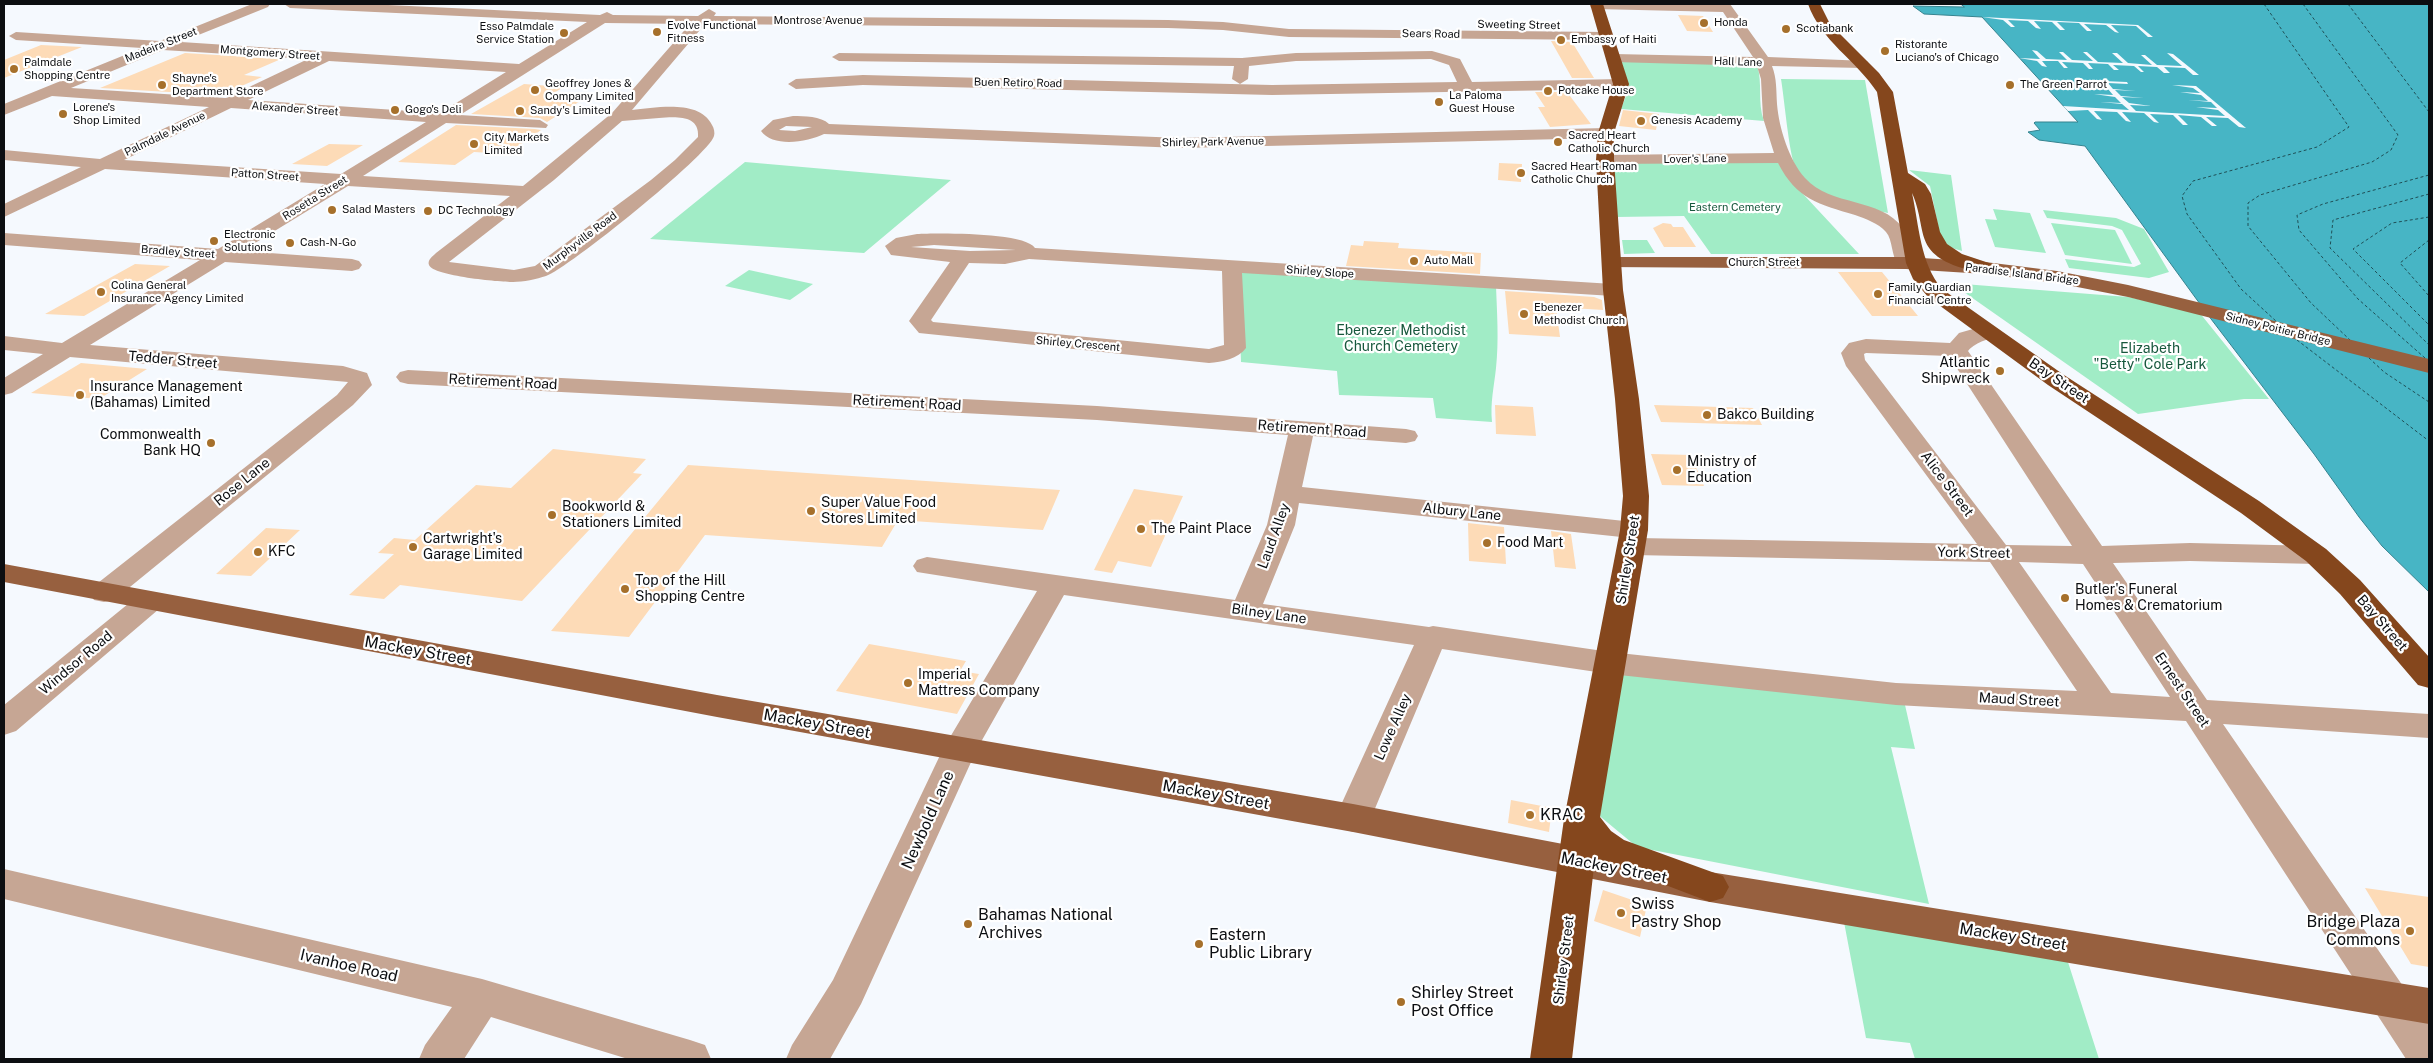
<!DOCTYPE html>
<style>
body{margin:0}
#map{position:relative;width:2433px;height:1063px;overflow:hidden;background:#f5f9fe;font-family:"Public Sans",sans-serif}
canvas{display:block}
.frame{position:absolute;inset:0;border:5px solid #0c0e11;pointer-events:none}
</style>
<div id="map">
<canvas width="2433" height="1063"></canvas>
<div class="frame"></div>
</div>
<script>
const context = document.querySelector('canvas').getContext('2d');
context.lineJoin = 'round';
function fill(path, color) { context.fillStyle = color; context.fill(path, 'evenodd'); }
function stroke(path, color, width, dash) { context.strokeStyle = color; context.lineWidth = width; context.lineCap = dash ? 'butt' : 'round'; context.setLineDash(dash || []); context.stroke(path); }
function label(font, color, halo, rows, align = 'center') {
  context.font = font + ' "Public Sans",sans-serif'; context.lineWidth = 4.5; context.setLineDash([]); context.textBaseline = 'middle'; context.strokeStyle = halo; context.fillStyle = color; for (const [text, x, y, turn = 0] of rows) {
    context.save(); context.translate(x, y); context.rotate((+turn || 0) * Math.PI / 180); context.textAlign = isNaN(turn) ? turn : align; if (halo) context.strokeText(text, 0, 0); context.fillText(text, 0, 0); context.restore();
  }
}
fill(new Path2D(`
 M1621 60 1757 65C1763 83 1757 102 1764 121L1621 109 1629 88Z
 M1781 79 1865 80 1888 213C1855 207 1812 197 1795 166 1789 154 1784 96 1781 79Z
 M1777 161 1804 195 1859 254H1711L1684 216 1616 217 1611 162Z
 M745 162 951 180 864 253 650 239Z
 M1909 170 1951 175 1962 251 1942 245 1930 186Z
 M1993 209 2030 213 2046 253 1995 247 1985 219 1997 220Z
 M2043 210 2116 218 2144 229 2169 272 2149 278 2069 268 2065 259 2134 267 2141 264 2122 230 2112 226 2047 218Z
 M2051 223 2115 230 2132 264 2065 255Z
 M1622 240H1647L1655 253 1624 254Z
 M1238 269 1496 286C1497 313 1499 341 1496 368 1494 387 1490 403 1492 422L1436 418 1433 398 1339 395 1337 371 1241 362Z
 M749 270 813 284 790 300 725 286Z
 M1951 283 2128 297 2199 312 2269 399H2244L2138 414Z
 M1620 669 1905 705 1915 749 1891 747 1929 904 1637 847 1596 813Z
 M1844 922 2067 959 2099 1059H1915L1910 1043 1866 1038Z`), '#a1ecc6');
const water = new Path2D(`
 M1961 4H2429V592L2382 546 2359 517 2314 454 2208 315 2085 146 2039 140 2028 132 2040 130 2034 123 2035 122H2078L1982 17 1924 14 1913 6 1964 7Z`);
fill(water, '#47b5c5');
stroke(water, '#35838f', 1);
fill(new Path2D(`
 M1982 17 2138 25 2153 37H2148L2136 26 2111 25 2119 33 2115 32 2106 25 2084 24 2092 31H2087L2079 23 2057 22 2065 30H2060L2052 22 2034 21 2041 29 2036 28 2028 21 2008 20 2015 27H2011L2003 20Z
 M2032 50 2037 51 2046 59 2067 60 2059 52H2063L2072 60 2093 61 2083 52H2087L2098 62 2123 63 2112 53H2117L2128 63 2152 65 2141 55H2145L2157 65 2182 66 2167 53 2173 54 2199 75H2193L2185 68 2164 67 2170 73H2164L2157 67 2138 66 2144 72H2141L2134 66 2113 65 2119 70H2114L2108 64 2088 63 2093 69H2089L2083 63 2062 62 2068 68H2064L2058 61H2042L2047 67 2042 66 2037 61 2019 58 2040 59Z
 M2079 80 2127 82 2128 84 2108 83 2113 89 2136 91 2115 90 2121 96 2144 98 2122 97 2129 103 2151 106 2130 105 2136 111 2225 116 2218 110 2196 107 2217 108 2211 102 2188 100 2208 101 2201 95 2180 92 2200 93 2193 88 2172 85 2196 86 2246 128 2239 127 2228 118 2206 117 2217 126H2212L2201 117 2178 115 2188 125H2183L2173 115 2150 114 2159 123 2154 122 2144 113 2122 112 2131 122 2126 121 2117 112 2094 111 2102 120 2097 119 2088 110 2068 111 2063 106 2129 110 2122 104 2100 102 2121 103 2115 97 2094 94 2113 95 2108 89 2086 87 2106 88 2101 82Z`), '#f5f9fe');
stroke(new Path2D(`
 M2264 4 2349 127 2317 147 2193 181 2182 196 2187 214 2241 289 2277 322
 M2303 4 2398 135 2391 150 2372 162 2260 195 2248 203V226L2311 303 2350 340
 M2348 4 2429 112
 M2429 194 2333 220 2330 248 2429 345
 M2429 217 2392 223 2353 249 2429 325
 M2429 240 2400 263 2429 296
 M2429 266V269
 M2297 340 2429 441
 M2369 358 2384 372 2429 402
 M2425 358 2358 299 2299 230 2297 215 2323 204 2429 175`), '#1f4f56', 1, [3, 2.5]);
fill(new Path2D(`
 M1678 15 1703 16 1713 32 1687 31Z
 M1551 41 1572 42 1594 78H1572Z
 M41 45 82 47 4 78V60Z
 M185 53 281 59 244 75 262 77 221 95 100 88Z
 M524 84 564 87 545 98 582 100 547 122 540 118 471 114Z
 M1535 92H1567L1591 124 1550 127 1538 107H1545Z
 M1623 110 1659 114 1656 130 1619 126Z
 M456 125 535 129 541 130 507 154 474 152 455 165 398 162Z
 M329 144 363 145 327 166 292 164Z
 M1499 163 1522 164 1521 182 1498 180Z
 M1663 223 1671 224 1673 227H1683L1696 247H1664L1653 228Z
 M1364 241 1399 243 1398 248 1481 253 1480 274 1346 266 1351 245 1363 246Z
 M135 264 170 266 84 316 45 314Z
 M1838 272H1882L1918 316H1872Z
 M1505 291 1594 297 1602 300 1603 310 1556 307 1560 337 1509 334Z
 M81 363 147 369 99 399 31 393Z
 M1495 405 1533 407 1536 436 1496 434Z
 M1654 405 1753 408 1762 425 1661 422Z
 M553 449 646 459 633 473 642 474 522 601 400 585 384 599 349 595 394 554 378 553 394 538 415 540 476 485 511 488Z
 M1651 454 1691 455 1704 486 1662 485Z
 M688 465 1060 490 1043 530 898 520 882 547 705 535 629 637 551 631Z
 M1134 489 1183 496 1151 567 1118 561 1112 573 1094 570Z
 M1468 523 1504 527 1506 564 1469 561Z
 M266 528 300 530 251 576 216 574Z
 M1551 531 1571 534 1576 569 1555 567Z
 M869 644 966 661 960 671 979 674 957 714 836 691Z
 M1511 800 1552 808 1549 832 1508 823Z
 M2365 888 2429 897V967L2411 964Z
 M1603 890 1647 905 1640 937 1594 921Z`), '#fddbb7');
fill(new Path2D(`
 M252 4H270L268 7 181 42 519 64 587 22 290 8 284 4H367L600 15 607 12 613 15 698 16 709 9 716 13 714 16 1168 20 1223 22 1289 29 1607 32 1614 36 1607 40 1289 37 1223 30 1168 28 705 24 632 110C656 108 699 99 712 125 714 128 715 133 714 136 709 155 567 269 546 276 537 279 523 282 513 282 500 282 433 276 429 265 427 260 433 256 436 253L510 196 348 186 242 251 352 259 359 261 362 265 359 269 352 271 225 262 90 345 343 366 367 373 372 385 353 405 114 600 104 602 94 600 89 593 94 586 337 395 348 382 70 357 12 393 4 395V378L43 354 4 350V336L62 343 200 260 4 245V233L218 249 325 184 105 169 4 217V204L81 167 4 160V150L100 159 209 107 52 96 4 115V104L142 48 16 40 9 36 16 32 160 41ZM605 23 690 24 612 113 523 186 363 176 446 123 546 128 548 125 540 120 460 115ZM163 50 308 59 226 98 71 88ZM329 61 506 72 440 113 248 100ZM231 108 426 122 341 174 124 160ZM659 118C674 117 700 114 698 137L675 160 651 180 535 266 514 270 449 262 554 180 622 121Z
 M1590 4H1730L1768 57 1867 61 1869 64 1862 68 1772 66C1777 79 1776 90 1777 104 1779 128 1789 160 1805 178 1831 207 1880 197 1903 228 1911 238 1909 252 1916 263L1913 267 1906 269 1899 267C1891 256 1893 240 1886 232 1878 223 1866 219 1855 215 1819 204 1797 200 1778 163L1599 164 1596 160 1599 156 1605 155 1774 153 1763 118 1761 79 1757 66 1614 62 1607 58 1614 54 1753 57 1723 12 1596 9 1591 8Z
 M1432 51 1460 59 1472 82 1621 79 1629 84 1621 89 1272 95 863 85 796 89 788 84 796 79 863 75 1272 85 1457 82 1449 65 1431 59 1296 61 1249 66 1248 79 1240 84 1232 79 1234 66 839 61 832 57 839 53 1242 58 1296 53Z
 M793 116C804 116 821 116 829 124L1181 138 1606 128 1612 129 1614 133 1612 137 1606 138 1181 148 824 134C808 142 773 148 761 131L773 120ZM786 126 812 127 795 131 779 130Z
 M917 234C937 233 1025 232 1035 248L1613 284 1620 286 1623 290 1620 294 1613 296 1242 273 1246 348C1238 359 1222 362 1209 363L919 333 909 321 950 262 891 255 885 246 896 238ZM934 245 1016 250 970 251 911 247ZM1029 259 1222 271 1224 345 1209 349 933 322 931 320 969 263 1005 264Z
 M1987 325 1995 327 1998 332C1991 341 1977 340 1968 351L2102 546 2190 543 2316 546 2326 549 2330 555 2326 561 2316 564 2190 561 2113 563 2207 700 2429 714V738L2223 724 2429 1024V1059H2406L2186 721 1896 705 1610 674 1442 649 1371 818 1365 828 1353 832 1341 828 1335 818 1414 645 1064 595 977 749 861 1004 830 1059H786L792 1045 833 980 943 749 1037 591 917 572 913 566 917 560 927 557 1235 600 1267 525 1288 435 1097 420 408 384 400 382 396 377 400 372 408 370 1097 406 1406 429 1415 431 1418 436 1415 441 1406 443 1313 436 1302 487 1634 522 1644 524 1648 530 1644 536 1637 538 1977 544 1846 366 1841 353 1849 343 1866 339 1950 343 1959 333ZM1866 353 1949 356 2072 546 2006 545 1865 360 1864 354ZM1299 503 1631 538 1623 540 1619 546 1623 552 1633 555 1990 562 2077 691 1896 683 1610 652 1433 626 1429 627 1263 604 1295 525ZM2019 562 2083 564 2170 697 2111 693Z
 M149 593 159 595 164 602 159 609 16 731 4 735V705L139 595Z
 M4 869 482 979 690 1040 705 1045 711 1059H628L491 1017 464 1059H419L425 1045 452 1007 4 899Z`), '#c6a694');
fill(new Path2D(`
 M1612 257H1906L1985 262 2057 271 2128 285 2429 359V373L2128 297 2057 283 1985 274 1906 269 1605 267 1602 263 1605 259Z
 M4 564 717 695 1353 804 1710 872 2429 988V1024L1710 902 1353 832 717 717 4 582Z`), '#97603f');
fill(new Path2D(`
 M1590 4H1603L1629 84 1614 133V160L1623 290 1639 399 1649 496 1648 530 1600 817 1611 831 1624 840 1723 876 1729 887 1723 898 1710 902 1595 858 1572 1059H1530L1564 819 1620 530 1623 496 1615 399 1603 290 1596 160 1598 133 1613 84Z
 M1808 4H1820L1830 24 1879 73 1893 92 1908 173 1925 184 1931 194 1940 232 1947 244 1962 254 1992 264 1995 268 1992 272C1982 275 1972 271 1962 268 1912 252 1928 229 1912 193 1919 225 1920 263 1942 289L2064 375 2259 501 2326 549 2360 580 2429 657V688L2418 685 2340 594 2306 561 2241 513 2048 385 1928 297 1913 279 1906 263 1877 92C1856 60 1821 41 1808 4Z`), '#85471d');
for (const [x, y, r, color] of [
 [1704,23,5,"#a6702b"],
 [1786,29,5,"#a6702b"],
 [657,32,5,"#a6702b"],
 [564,33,5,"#a6702b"],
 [1561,40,5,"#a6702b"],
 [1885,51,5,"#a6702b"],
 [14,69,5,"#a6702b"],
 [162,85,5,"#a6702b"],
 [2010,85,5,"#a6702b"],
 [535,90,5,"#a6702b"],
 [1548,91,5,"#a6702b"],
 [1439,102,5,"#a6702b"],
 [395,110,5,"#a6702b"],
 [520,111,5,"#a6702b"],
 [63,114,5,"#a6702b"],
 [1641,121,5,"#a6702b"],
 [1558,142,5,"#a6702b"],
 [474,144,5,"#a6702b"],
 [1521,173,5,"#a6702b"],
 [332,210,5,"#a6702b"],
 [428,211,5,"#a6702b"],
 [214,241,5,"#a6702b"],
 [290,243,5,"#a6702b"],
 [1414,261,5,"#a6702b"],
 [101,292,5,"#a6702b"],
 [1878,294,5,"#a6702b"],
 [1524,314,5,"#a6702b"],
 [2000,371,5,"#a6702b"],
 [80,395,5,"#a6702b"],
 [1707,415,5,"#a6702b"],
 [211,443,5,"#a6702b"],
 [1677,470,5,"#a6702b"],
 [811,511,5,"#a6702b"],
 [552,515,5,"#a6702b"],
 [1141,529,5,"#a6702b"],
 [1487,543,5,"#a6702b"],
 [413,547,5,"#a6702b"],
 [258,552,5,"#a6702b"],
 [625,589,5,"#a6702b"],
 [2065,598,5,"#a6702b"],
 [908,683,5,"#a6702b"],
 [1530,815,5,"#a6702b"],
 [1621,913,5,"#a6702b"],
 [968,924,5,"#a6702b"],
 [2410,931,5,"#a6702b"],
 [1199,944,5,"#a6702b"],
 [1401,1002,5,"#a6702b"]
]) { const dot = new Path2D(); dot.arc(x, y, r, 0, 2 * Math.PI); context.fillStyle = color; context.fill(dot); stroke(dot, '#fff', 2); }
label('11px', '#0c0e11', '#fff', [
 ["Montrose Avenue",818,21],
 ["Sweeting Street",1519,25,1],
 ["Sears Road",1431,34,1],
 ["Madeira Street",161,45,-22],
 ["Montgomery Street",270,53,4],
 ["Hall Lane",1738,62,2],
 ["Buen Retiro Road",1018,83,1],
 ["Alexander Street",295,109,4],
 ["Palmdale Avenue",165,134,-26],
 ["Shirley Park Avenue",1213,142,-1],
 ["Lover's Lane",1695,159,-1],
 ["Patton Street",265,175,4],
 ["Rosetta Street",315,198,-32],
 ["Murphyville Road",580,241,-37],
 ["Bradley Street",178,252,4],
 ["Church Street",1764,263],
 ["Shirley Slope",1320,272,4],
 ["Paradise Island Bridge",2022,274,7],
 ["Sidney Poitier Bridge",2278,329,14],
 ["Shirley Crescent",1078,344,5]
]);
label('11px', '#0c0e11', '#fff', [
 ["Honda",1714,23],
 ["Evolve Functional",667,26],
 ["Fitness",667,39],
 ["Esso Palmdale",554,27,"right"],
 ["Service Station",554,40,"right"],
 ["Scotiabank",1796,29],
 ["Embassy of Haiti",1571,40],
 ["Ristorante",1895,45],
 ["Luciano's of Chicago",1895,58],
 ["Palmdale",24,63],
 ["Shopping Centre",24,76],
 ["Shayne's",172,79],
 ["Department Store",172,92],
 ["Geoffrey Jones &",545,84],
 ["Company Limited",545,97],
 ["The Green Parrot",2020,85],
 ["Potcake House",1558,91],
 ["La Paloma",1449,96],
 ["Guest House",1449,109],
 ["Lorene's",73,108],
 ["Shop Limited",73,121],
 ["Gogo's Deli",405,110],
 ["Sandy's Limited",530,111],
 ["Genesis Academy",1651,121],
 ["Sacred Heart",1568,136],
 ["Catholic Church",1568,149],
 ["City Markets",484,138],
 ["Limited",484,151],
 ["Sacred Heart Roman",1531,167],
 ["Catholic Church",1531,180],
 ["Salad Masters",342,210],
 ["DC Technology",438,211],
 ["Electronic",224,235],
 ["Solutions",224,248],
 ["Cash-N-Go",300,243],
 ["Auto Mall",1424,261],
 ["Colina General",111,286],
 ["Insurance Agency Limited",111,299],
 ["Family Guardian",1888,288],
 ["Financial Centre",1888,301],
 ["Ebenezer",1534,308],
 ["Methodist Church",1534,321]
], 'left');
label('11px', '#17583d', '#fff', [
 ["Eastern Cemetery",1735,208]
]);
label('14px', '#17583d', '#fff', [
 ["Ebenezer Methodist",1401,331],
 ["Church Cemetery",1401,347],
 ["Elizabeth",2150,349],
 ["\"Betty\" Cole Park",2150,365]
]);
label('14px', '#0c0e11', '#fff', [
 ["Tedder Street",173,360,5],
 ["Bay Street",2059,381,34],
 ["Retirement Road",503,382,3],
 ["Retirement Road",907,403,3],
 ["Retirement Road",1312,429,4],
 ["Rose Lane",242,482,-39],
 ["Alice Street",1947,484,53],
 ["Albury Lane",1462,512,6],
 ["Laud Alley",1274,536,-70],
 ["York Street",1974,553,1],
 ["Shirley Street",1628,560,-81],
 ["Bilney Lane",1269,614,8],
 ["Bay Street",2382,623,49],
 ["Windsor Road",76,663,-40],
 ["Ernest Street",2182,690,56],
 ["Maud Street",2019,700,3],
 ["Lowe Alley",1393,727,-66],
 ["Shirley Street",1564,960,-83]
]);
label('14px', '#0c0e11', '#fff', [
 ["Atlantic",1990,363,"right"],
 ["Shipwreck",1990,379,"right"],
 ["Insurance Management",90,387],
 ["(Bahamas) Limited",90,403],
 ["Bakco Building",1717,415],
 ["Commonwealth",201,435,"right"],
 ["Bank HQ",201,451,"right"],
 ["Ministry of",1687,462],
 ["Education",1687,478],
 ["Super Value Food",821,503],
 ["Stores Limited",821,519],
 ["Bookworld &",562,507],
 ["Stationers Limited",562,523],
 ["The Paint Place",1151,529],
 ["Cartwright's",423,539],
 ["Garage Limited",423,555],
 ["Food Mart",1497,543],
 ["KFC",268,552],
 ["Top of the Hill",635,581],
 ["Shopping Centre",635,597],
 ["Butler's Funeral",2075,590],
 ["Homes & Crematorium",2075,606],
 ["Imperial",918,675],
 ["Mattress Company",918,691]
], 'left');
label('16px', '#0c0e11', '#fff', [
 ["Mackey Street",418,651,10],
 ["Mackey Street",817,724,10],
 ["Mackey Street",1216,795,10],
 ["Newbold Lane",928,820,-66],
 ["Mackey Street",1614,868,11],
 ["Mackey Street",2013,937,9],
 ["Ivanhoe Road",349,966,13]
]);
label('16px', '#0c0e11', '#fff', [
 ["KRAC",1540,815],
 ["Swiss",1631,904],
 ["Pastry Shop",1631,922],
 ["Bahamas National",978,915],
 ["Archives",978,933],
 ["Bridge Plaza",2400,922,"right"],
 ["Commons",2400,940,"right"],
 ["Eastern",1209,935],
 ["Public Library",1209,953],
 ["Shirley Street",1411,993],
 ["Post Office",1411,1011]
], 'left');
</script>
